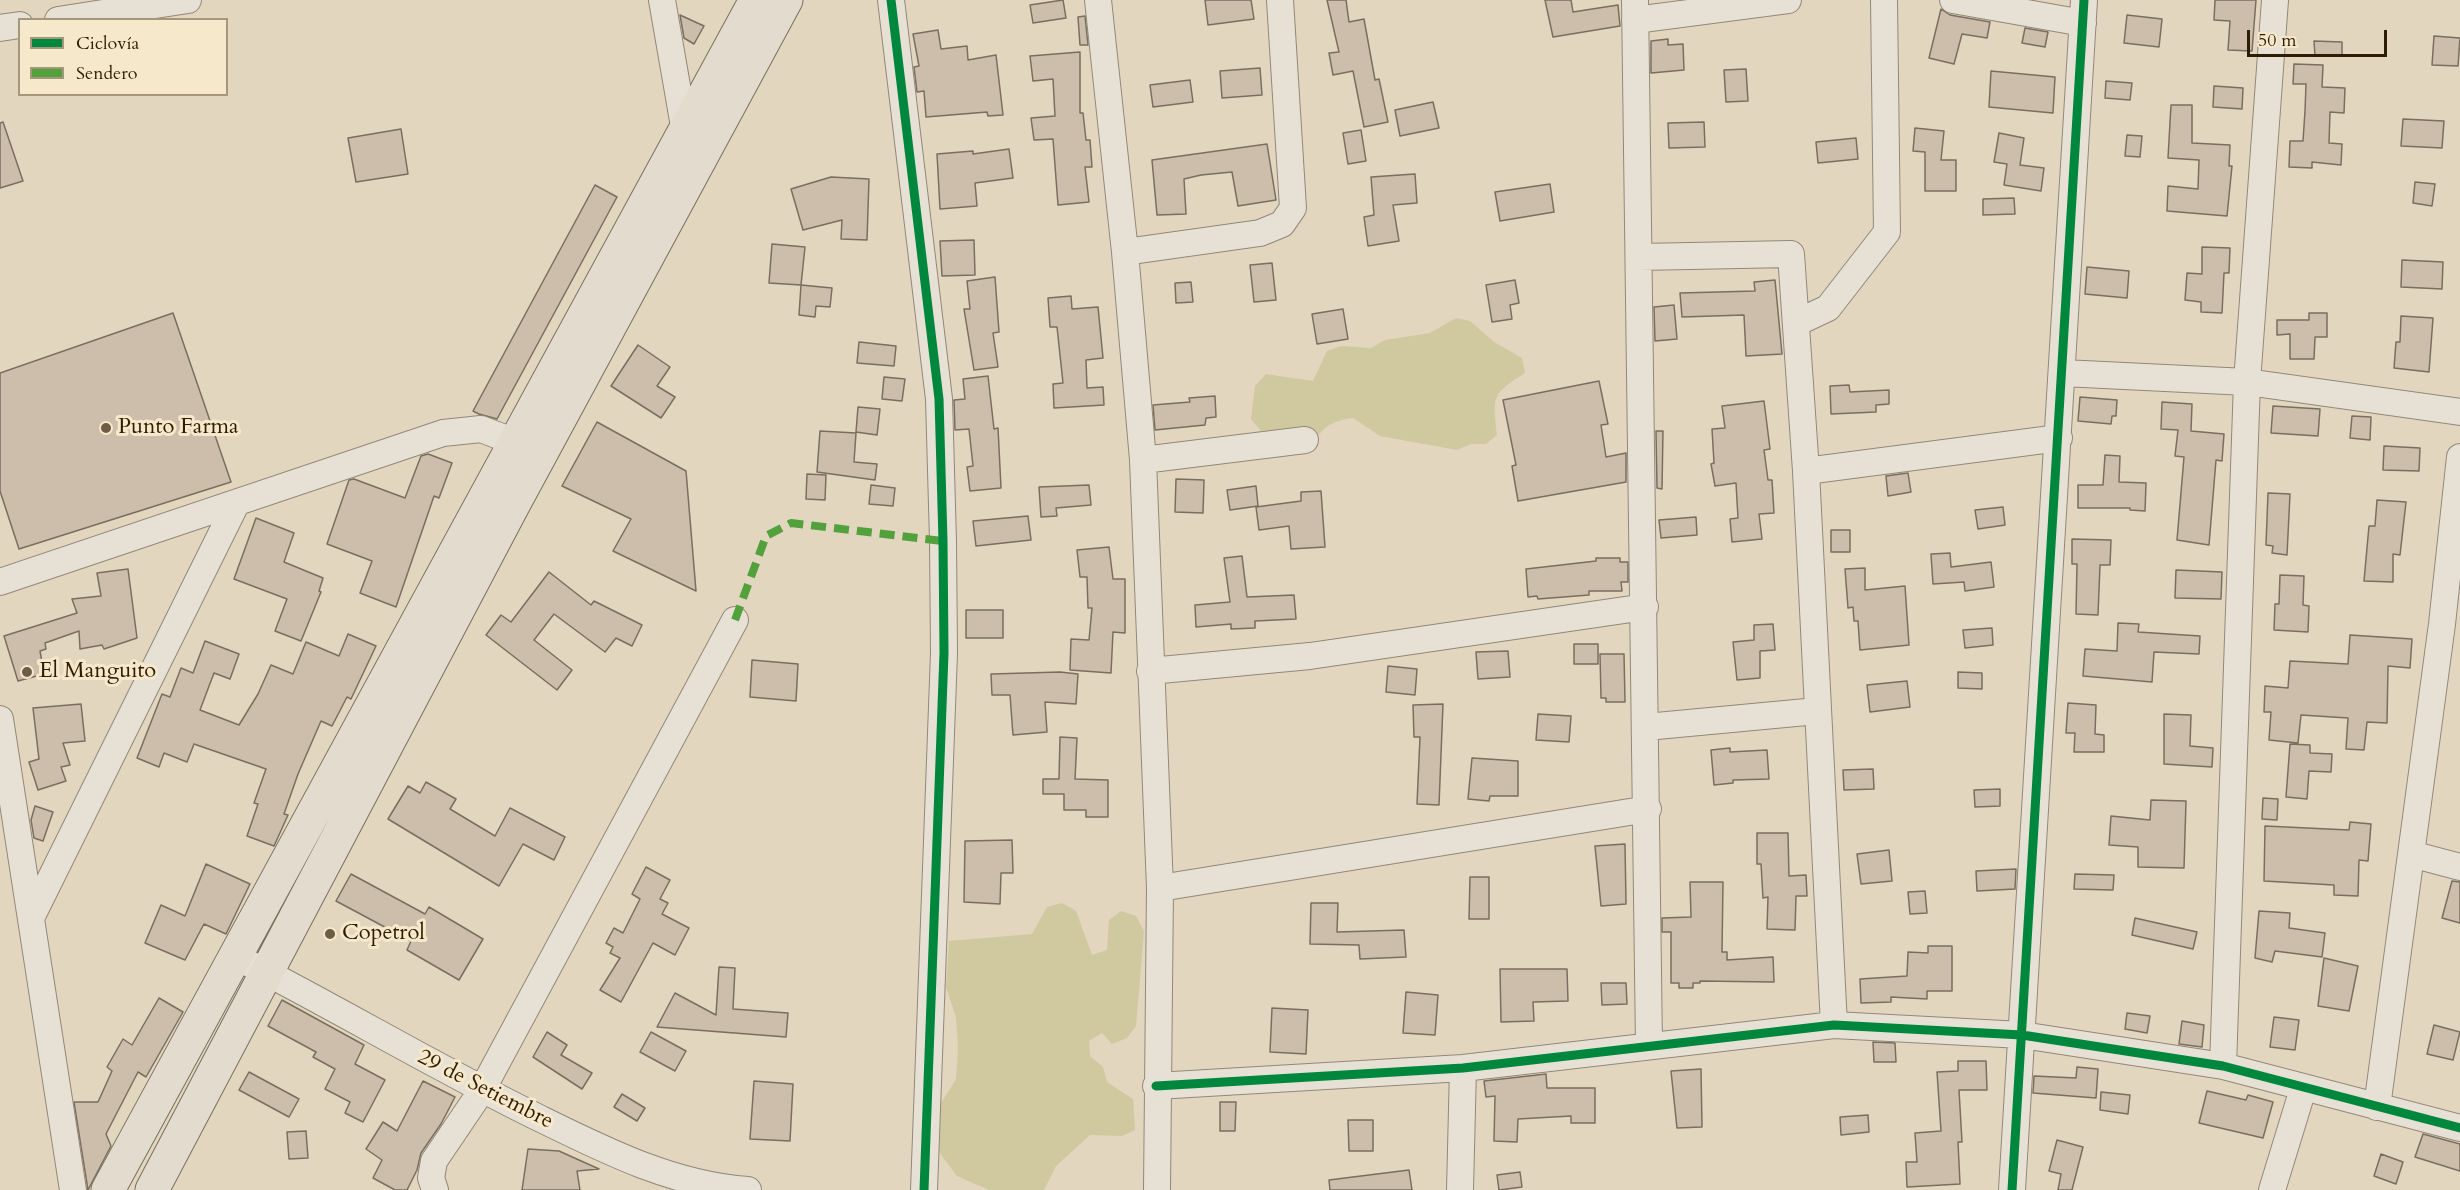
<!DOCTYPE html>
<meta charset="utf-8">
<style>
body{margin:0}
#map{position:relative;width:2460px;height:1190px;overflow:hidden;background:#e2d6be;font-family:Cardo,serif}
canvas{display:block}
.legend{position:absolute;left:18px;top:18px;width:210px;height:78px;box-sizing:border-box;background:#f6e8cb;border:2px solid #a6967b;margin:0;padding:8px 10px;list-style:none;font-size:18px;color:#2f1c04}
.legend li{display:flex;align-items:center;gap:12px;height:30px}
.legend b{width:30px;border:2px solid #a6967b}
.scale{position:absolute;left:2247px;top:30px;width:140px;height:27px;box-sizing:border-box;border:3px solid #2f1c04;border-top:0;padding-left:8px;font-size:18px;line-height:21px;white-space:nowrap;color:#2f1c04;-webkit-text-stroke:4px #f6e8cb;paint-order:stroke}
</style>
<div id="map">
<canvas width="2460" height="1190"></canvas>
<ul class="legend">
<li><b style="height:8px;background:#00873e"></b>Ciclovía</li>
<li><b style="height:8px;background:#52a13d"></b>Sendero</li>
</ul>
<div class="scale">50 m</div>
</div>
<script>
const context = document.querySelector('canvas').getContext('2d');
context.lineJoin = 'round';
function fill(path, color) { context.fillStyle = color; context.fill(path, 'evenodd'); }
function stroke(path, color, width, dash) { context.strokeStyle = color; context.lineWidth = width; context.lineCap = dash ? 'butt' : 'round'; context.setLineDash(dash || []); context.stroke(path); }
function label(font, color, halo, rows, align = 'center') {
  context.font = font + ' Cardo,serif'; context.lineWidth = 6; context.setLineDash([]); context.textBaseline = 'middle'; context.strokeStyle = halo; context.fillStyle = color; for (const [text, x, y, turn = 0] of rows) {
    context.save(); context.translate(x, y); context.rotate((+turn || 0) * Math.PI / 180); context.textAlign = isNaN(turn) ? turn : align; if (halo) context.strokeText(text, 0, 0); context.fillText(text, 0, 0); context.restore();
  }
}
fill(new Path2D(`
 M1456 318 1470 321 1494 342 1522 358 1525 373C1491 395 1493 395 1497 435L1486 444H1471L1457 450 1380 436 1353 418C1339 420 1327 423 1318 436L1293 428 1261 431 1251 419 1255 386 1266 374 1313 381 1327 351 1341 346 1371 348 1385 340 1430 333Z
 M1062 903 1076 911 1092 955 1107 950 1109 920 1121 911 1136 916 1144 931 1136 1026 1127 1038 1112 1044 1102 1033 1089 1041 1090 1056 1103 1067 1107 1082 1133 1099 1135 1130 1122 1136 1090 1135 1056 1166 1044 1190H989L957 1176 939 1152 940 1105 956 1079 958 1048 956 1017 946 987 949 941 1032 934 1047 907Z`), '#d0c99f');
const building = new Path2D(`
 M1063 0 1066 18 1033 23 1030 5Z
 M1205 0H1251L1254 19 1208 25Z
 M1327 0H1346L1349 22 1364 19 1375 80 1379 79 1388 122 1364 127 1353 71 1333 75 1329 53 1339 52Z
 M1545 0H1571L1573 12 1618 5 1620 26 1553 37Z
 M2215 0H2256L2252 51 2228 50 2230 21 2214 20Z
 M1941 9 1950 15 1990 22 1987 38 1962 34 1954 64 1929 58Z
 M680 15 704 26 694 44 684 38Z
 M2127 15 2162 19 2159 47 2124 43Z
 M1085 16 1088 45H1080L1078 17Z
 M2025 28 2048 32 2045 47 2022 43Z
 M938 30 941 49 967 46 968 60 996 55 1003 115 988 116 987 112 926 117 924 91 917 92 914 67 919 66 913 34Z
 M2434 36 2460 38 2458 66 2432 65Z
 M1668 39V45L1683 44 1684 70 1651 73V41Z
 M2314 41 2342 42V56H2315Z
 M1080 52V113H1083L1086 140H1090L1092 167H1085L1089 202 1058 205 1053 139 1034 140 1031 118 1055 116 1053 79 1033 81 1030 56Z
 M2294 64 2323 65 2322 87 2345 88 2344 113 2330 112 2329 143 2342 144 2341 165 2312 162V168L2289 167 2290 141H2303L2305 111 2306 84H2293Z
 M1260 68 1262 95 1222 98 1220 71Z
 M1746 69 1748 101 1726 102 1724 70Z
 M1991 71 2055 77 2053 113 1989 107Z
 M1190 80 1193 102 1153 107 1150 85Z
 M2106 81 2132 83 2130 100 2105 98Z
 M2214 86 2243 88 2242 109 2213 107Z
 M1433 102 1439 128 1400 136 1395 110Z
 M2171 105H2192V143L2230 145 2229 166H2232L2227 216 2167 211 2168 186 2198 189 2199 160 2168 158Z
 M2403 119 2444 121 2442 148 2401 146Z
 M3 122 23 181 0 188V123Z
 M1704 122 1705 147 1669 148 1668 123Z
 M1915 128 1944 131 1941 160H1956V191H1925V152L1913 151Z
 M401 129 408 174 356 182 348 138Z
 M1361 130 1366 161 1348 164 1343 133Z
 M1999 133 2024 138 2020 165 2044 168 2041 191 2004 185 2007 164 1994 162Z
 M2127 135 2142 136 2140 157 2125 156Z
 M1856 138 1858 159 1818 163 1816 142Z
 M1267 144 1276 200 1238 206 1232 172 1201 175 1184 179 1186 214 1157 215 1152 160Z
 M1009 149 1013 178 975 183 977 206 940 209 937 154 973 151V154Z
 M1415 174 1417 203 1393 205 1399 241 1368 246 1364 217 1374 215 1371 177Z
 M831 177 869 179 867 240 841 239 842 220 803 230 791 189Z
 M2415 182 2435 184 2432 206 2413 203Z
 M1550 184 1554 212 1500 221 1495 192Z
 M595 185 617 197 497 419 479 414 473 411Z
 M2014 198 2015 214 1983 215V199Z
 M974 240 975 275 942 276 940 241Z
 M772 244 805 247 801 285 769 283Z
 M2202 247 2230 248 2229 273H2224L2222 313 2201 312V302L2185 300 2187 273 2202 274Z
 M2402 260 2443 262 2442 289 2401 287Z
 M1272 263 1276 300 1254 302 1250 265Z
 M2087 267 2129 271 2127 298 2085 294Z
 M995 277 999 332 993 333 998 367 974 370 964 309H970L967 281Z
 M1515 280 1519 303 1510 305 1512 319 1492 322 1486 285Z
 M1775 280 1782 354 1746 356 1744 315 1682 317 1680 293 1755 291 1754 282Z
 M1191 282 1193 302 1176 303 1175 283Z
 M801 285 832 288 830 307 816 306 815 317 799 315Z
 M1071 296 1072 309 1098 307 1103 358 1086 360 1087 388 1103 387 1104 405 1054 408 1053 384 1063 383 1057 327H1050L1048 298Z
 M1674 305 1677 339 1655 341 1654 307Z
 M1343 309 1348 339 1317 344 1312 314Z
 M173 313 231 482 19 549 0 491V373Z
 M2309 313H2327V337H2315L2314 359H2290V334L2277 335V320H2309Z
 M2401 316 2433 318 2429 372 2394 368 2396 342H2400Z
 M859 342 896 346 894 366 857 363Z
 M638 345 670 367 657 386 675 397 661 418 611 386Z
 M988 376 994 429 998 428 1001 488 970 491 967 467 973 466 969 429 955 430 954 400 965 399 963 379Z
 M884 377 905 379 902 401 882 399Z
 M1599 381 1608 424 1601 425 1606 457 1626 453V482L1518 501 1512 466 1516 465 1503 400Z
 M1849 385 1850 392 1889 390V404L1876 405V412L1831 414 1830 386Z
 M1215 396 1216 417 1206 418 1205 425 1155 430 1153 405 1190 402 1189 398Z
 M2080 397 2117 400 2116 416H2112L2111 424 2078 421Z
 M1764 401 1770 449 1764 450 1768 480H1772L1774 513 1759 514 1762 539 1732 542 1730 519 1738 518 1736 483 1715 486 1711 464 1714 463 1712 429 1725 428 1722 406Z
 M2162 402 2192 404 2191 431 2224 434 2222 461 2216 460 2209 545 2177 540 2184 457 2175 456 2178 430 2161 429Z
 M2273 406 2320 409 2318 436 2271 433Z
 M858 407 880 409 877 435 856 432Z
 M2352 416 2371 417 2370 440 2350 438Z
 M597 422 686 471 696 591 613 551 631 519 562 486Z
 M820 431 856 433 854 462 877 464 875 480 817 472Z
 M1656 431H1663L1662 489 1657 488Z
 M2384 446 2420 448 2419 471 2383 470Z
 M428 454 452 463 439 498 434 496 396 607 360 593 372 561 327 544 349 480 354 479 405 498 421 456Z
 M2105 455 2120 456 2119 482 2146 483 2145 511 2130 510V508H2078V485H2103Z
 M1908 473 1911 492 1888 496 1886 476Z
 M807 474 826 475 825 500 806 499Z
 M1176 479 1204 480 1203 513 1175 512Z
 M871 485 895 488 893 506 869 504Z
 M1089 485 1091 505 1056 508 1057 516 1041 517 1039 487Z
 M1256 486 1258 506 1230 510 1227 490Z
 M1321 491 1325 547 1291 549 1289 526 1259 530 1256 507 1301 501V492Z
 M2268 493 2290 494 2287 555 2272 553 2273 546 2266 545Z
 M2377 500 2406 502 2400 555 2393 554V582L2364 581 2369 526H2375Z
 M2003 507 2005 525 1978 529 1975 510Z
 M1028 516 1031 540 976 546 973 521Z
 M1696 517 1697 535 1661 538 1659 520Z
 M256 518 294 533 284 562 323 578 319 591 321 592 301 641 275 631 287 599 234 579Z
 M1831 530H1850V552H1831Z
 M2072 539 2111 540 2110 565H2100L2098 615 2076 614 2077 564H2072Z
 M1109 547 1113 579H1125V633L1113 632 1111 673 1070 670 1071 639 1089 640 1092 608H1088L1087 577H1080L1077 550Z
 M1950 553 1951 567 1991 562 1994 587 1965 591 1964 582 1933 584 1931 554Z
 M1242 556 1247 597 1294 595 1296 619 1255 621V628L1231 629V624L1196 627 1195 605 1230 602 1224 558Z
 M1596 558H1620V562H1628V582H1621L1622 591H1589V595L1538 599 1537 596 1528 597 1526 569 1596 561Z
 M1865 568V590L1905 586 1909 645 1860 650 1858 621H1854L1853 607 1848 608 1845 569Z
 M128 569 137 638 104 649 102 645 80 649 79 631 45 643 46 649 40 651 44 674 18 681 4 636 77 613 72 599 101 596 97 573Z
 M2176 570 2222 572 2221 599 2175 598Z
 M549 572 591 605 594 601 642 625 632 646 616 638 605 652 554 614 534 640 572 670 557 690 486 635 501 615 511 622Z
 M2280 575 2304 576 2303 605 2309 606 2308 632 2274 630 2275 604H2279Z
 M966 610H1003V638H966Z
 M2118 623 2139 624 2138 632 2200 636 2199 654 2154 652 2152 682 2083 676 2085 649 2117 651Z
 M1773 624 1775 650 1760 651V678L1737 680 1733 642 1754 640V625Z
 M1992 628 1993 645 1965 648 1963 630Z
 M348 634 376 646 351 699 347 697 332 726 321 721 298 774 284 814 288 815 274 846 247 836 258 804 254 803 266 769 194 744 187 762 164 753 159 767 137 758 162 694 170 697 181 668 193 673 205 641 239 654 230 679 214 673 200 710 239 725 258 694 271 665 293 674 306 642 339 656Z
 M2350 635 2412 639 2410 668 2388 666 2387 723 2367 722 2364 750 2346 749 2348 718 2301 715 2298 743 2269 740 2271 712H2264L2265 686 2288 688 2290 661 2348 664Z
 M1574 644H1598V664H1574Z
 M1508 651 1510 677 1478 679 1476 652Z
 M1600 654H1624L1625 702H1606V698H1601Z
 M752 660 798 664 796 701 750 697Z
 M1388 666 1417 669 1415 695 1386 692Z
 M1060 672 1078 674 1076 704 1045 702 1047 732 1013 735 1010 695H992L991 674Z
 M1958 672 1982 673V689L1958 688Z
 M1907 681 1910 707 1870 712 1867 685Z
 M2068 703 2096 705 2095 734 2104 735V752H2074L2075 733H2066Z
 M81 704 85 741 63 743 70 765 61 767 66 781 38 790 29 762 39 759 33 708Z
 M1443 704 1439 805 1417 804 1420 737H1414L1413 705Z
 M1538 714 1571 716 1569 742 1536 740Z
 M2164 714 2191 715 2190 746 2213 748 2212 767 2164 764Z
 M1060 737 1077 738 1075 779 1108 780V817H1086V810H1064V794H1043V779H1059Z
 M2290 744 2310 745V753L2332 754 2331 772 2309 771 2307 799 2286 797Z
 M1730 748V752L1767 750 1769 779 1733 780V783L1714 785 1711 750Z
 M1472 758 1518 761V796H1490L1489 801 1468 799Z
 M1873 769 1874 789 1844 790 1843 770Z
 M426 782 456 799 450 809 495 836 510 808 565 837 554 860 523 844 499 886 388 819 408 786 420 793Z
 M2000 789V806L1975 807 1974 790Z
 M2263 798 2278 799 2277 820 2262 819Z
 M2151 800 2186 801 2184 868 2138 867V847L2109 845 2111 816 2150 820Z
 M35 806 53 812 43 841 34 838 31 820Z
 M2350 822 2371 824 2368 861 2359 860 2358 896 2334 895V885L2264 881 2265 826 2349 830Z
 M1757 833H1788L1789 876 1806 875 1807 896H1796L1795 930 1767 929 1768 897 1763 898 1761 864H1757Z
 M1012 840 1013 873H1001L1000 904 964 902 965 841Z
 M1625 844 1626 904 1601 906 1595 846Z
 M1889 850 1892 881 1861 884 1857 854Z
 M206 864 250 884 226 934 204 924 185 960 145 943 161 905 185 916Z
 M646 867 670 880 660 899 668 903 662 914 689 928 675 955 653 943 621 1002 600 990 620 958 610 953 613 947 606 943 614 928 623 933 640 899 632 894Z
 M2016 869 2015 889 1977 891 1976 871Z
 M351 874 425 914 429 907 483 939 459 980 407 950 411 941 336 901Z
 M2075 874 2114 875 2113 890 2074 889Z
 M1470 877H1489V919H1469Z
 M2452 881 2460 882V923L2442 918Z
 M1690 882H1723L1722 952H1727V960L1773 957 1774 982 1700 981V983H1693V988H1679V983H1671V932H1662V918L1691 917Z
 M1925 891 1927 913 1910 914 1908 892Z
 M1311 903H1338L1337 932 1404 930 1406 957 1360 959 1359 945 1310 944Z
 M2259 911 2290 913 2289 928 2325 933 2322 957 2275 951 2272 962 2255 958Z
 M2135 918 2197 932 2193 949 2132 935Z
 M1928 946H1952V991H1927V999L1891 997V1002L1861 1003 1860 979 1907 976 1908 952 1928 953Z
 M2324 958 2358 966 2349 1011 2318 1006Z
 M719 967 735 968 733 1009 788 1013 786 1037 657 1027 675 993 716 1015Z
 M1500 969H1567L1568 1001 1533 1002 1534 1021 1501 1022Z
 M1601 983H1626L1627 1004 1602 1005Z
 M1406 992 1438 995 1435 1035 1403 1033Z
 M159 998 183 1012 146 1077 138 1072 106 1134 111 1146 88 1190 74 1102H98L112 1071 107 1067 123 1039 132 1045Z
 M282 1000 364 1045 355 1064 385 1080 363 1122 345 1113 350 1102 325 1089 335 1069 313 1057 316 1052 268 1026Z
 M1272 1008 1308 1010 1306 1054 1270 1052Z
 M2127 1013 2150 1016 2147 1033 2125 1029Z
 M2274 1017 2299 1020 2295 1050 2270 1047Z
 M2182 1021 2204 1025 2202 1047 2179 1044Z
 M2434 1025 2460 1032 2453 1060 2427 1054Z
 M547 1032 567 1045 561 1055 592 1073 582 1089 533 1057Z
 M651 1032 686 1051 675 1071 640 1052Z
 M1873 1042 1895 1043 1896 1062H1874Z
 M1958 1061H1986L1987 1090H1959L1962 1142H1958L1960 1184 1907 1187 1906 1162H1917L1915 1133 1941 1131 1937 1072 1958 1071Z
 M2077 1067 2098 1069 2096 1098 2033 1093 2034 1076 2076 1078Z
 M1701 1069 1702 1127 1677 1128 1671 1071Z
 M249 1072 299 1099 289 1117 239 1090Z
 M1546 1074 1547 1088H1595V1123H1571V1116L1518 1119 1517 1142 1494 1141 1495 1096 1486 1097 1484 1081Z
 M423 1081 455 1097 441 1124 421 1153 417 1170 407 1190H395L373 1178 382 1160 366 1149 383 1122 397 1131Z
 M754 1081 793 1084 790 1141 750 1139Z
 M2207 1091 2246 1100 2248 1095 2273 1102 2263 1138 2199 1123Z
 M2101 1092 2130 1095 2128 1114 2100 1110Z
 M622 1094 645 1108 637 1121 614 1107Z
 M1220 1102H1236L1235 1131H1220Z
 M1868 1115 1869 1132 1841 1135 1840 1117Z
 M1348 1120H1373V1151H1349Z
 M306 1131 308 1158 289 1159 287 1132Z
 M2423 1134 2460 1144V1171L2415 1157Z
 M2057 1140 2083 1147 2072 1190H2058L2061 1174 2049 1171Z
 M528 1149 559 1151 599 1169 577 1171 580 1190H522Z
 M2381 1154 2403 1162 2396 1184 2374 1176Z
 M1409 1170 1412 1190H1330L1329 1180Z
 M1520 1172 1522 1187 1499 1190 1497 1175Z`);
fill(building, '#cdbeac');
stroke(building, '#786f5f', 1.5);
const minor = new Path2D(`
 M662 0 685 132
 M891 0 939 399 943 541 944 653 924 1190
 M1098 0 1125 252 1143 460 1160 888 1157 1190
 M1635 0 1649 1046
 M1953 0 2083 23
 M58 20 188 0
 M1635 20 1788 0
 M0 28 20 25
 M1125 252 1260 233 1282 224 1293 208 1280 0
 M1639 257 1791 254 1806 471 1834 1025
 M1796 323 1828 308 1887 232 1884 0
 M2063 373 2247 382 2460 412
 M1143 460 1305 440
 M1806 471 2059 438
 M0 582 443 433 481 429 515 442
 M1150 671 1310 656 1645 607
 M0 719 73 1190
 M1646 727 1817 711
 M2411 854 2460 867
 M1160 888 1648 809
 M31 918 236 504
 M250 964C347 1014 441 1070 539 1118 606 1151 674 1185 748 1190
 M2223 1066 2247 382 2275 0
 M1156 1086 1463 1068 1834 1025 2022 1035 2223 1066 2460 1128
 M2377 1107 2442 624 2460 457
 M435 1190 431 1178 434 1161 482 1090 735 620
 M1460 1190 1463 1068
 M2012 1190 2084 0
 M2272 1190 2303 1089`);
const highway = new Path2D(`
 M108 1190 756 0
 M152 1190 512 507 786 0`);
stroke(minor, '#928878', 28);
stroke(highway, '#786f5f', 35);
stroke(minor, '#e7e1d5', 26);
stroke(highway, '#e3dcce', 33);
stroke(new Path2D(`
 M735 620 766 536 791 523 943 541`), '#52a13d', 8, [15, 8]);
stroke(new Path2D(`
 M891 0 939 399 943 541 944 653 924 1190
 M1156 1086 1463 1068 1834 1025 2022 1035 2223 1066 2460 1128
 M2012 1190 2084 0`), '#00873e', 9);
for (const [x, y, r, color] of [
 [106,428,6,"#6e5d45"],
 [27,672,6,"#6e5d45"],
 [330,934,6,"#6e5d45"]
]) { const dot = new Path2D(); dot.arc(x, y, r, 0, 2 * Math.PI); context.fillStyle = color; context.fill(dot); stroke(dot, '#f6e8cb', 2); }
label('22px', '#2f1c04', '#f6e8cb', [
 ["Punto Farma",118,428],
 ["El Manguito",39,672],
 ["Copetrol",342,934]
], 'left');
label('22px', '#2f1c04', '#f6e8cb', [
 ["29 de Setiembre",485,1090,27]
]);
</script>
